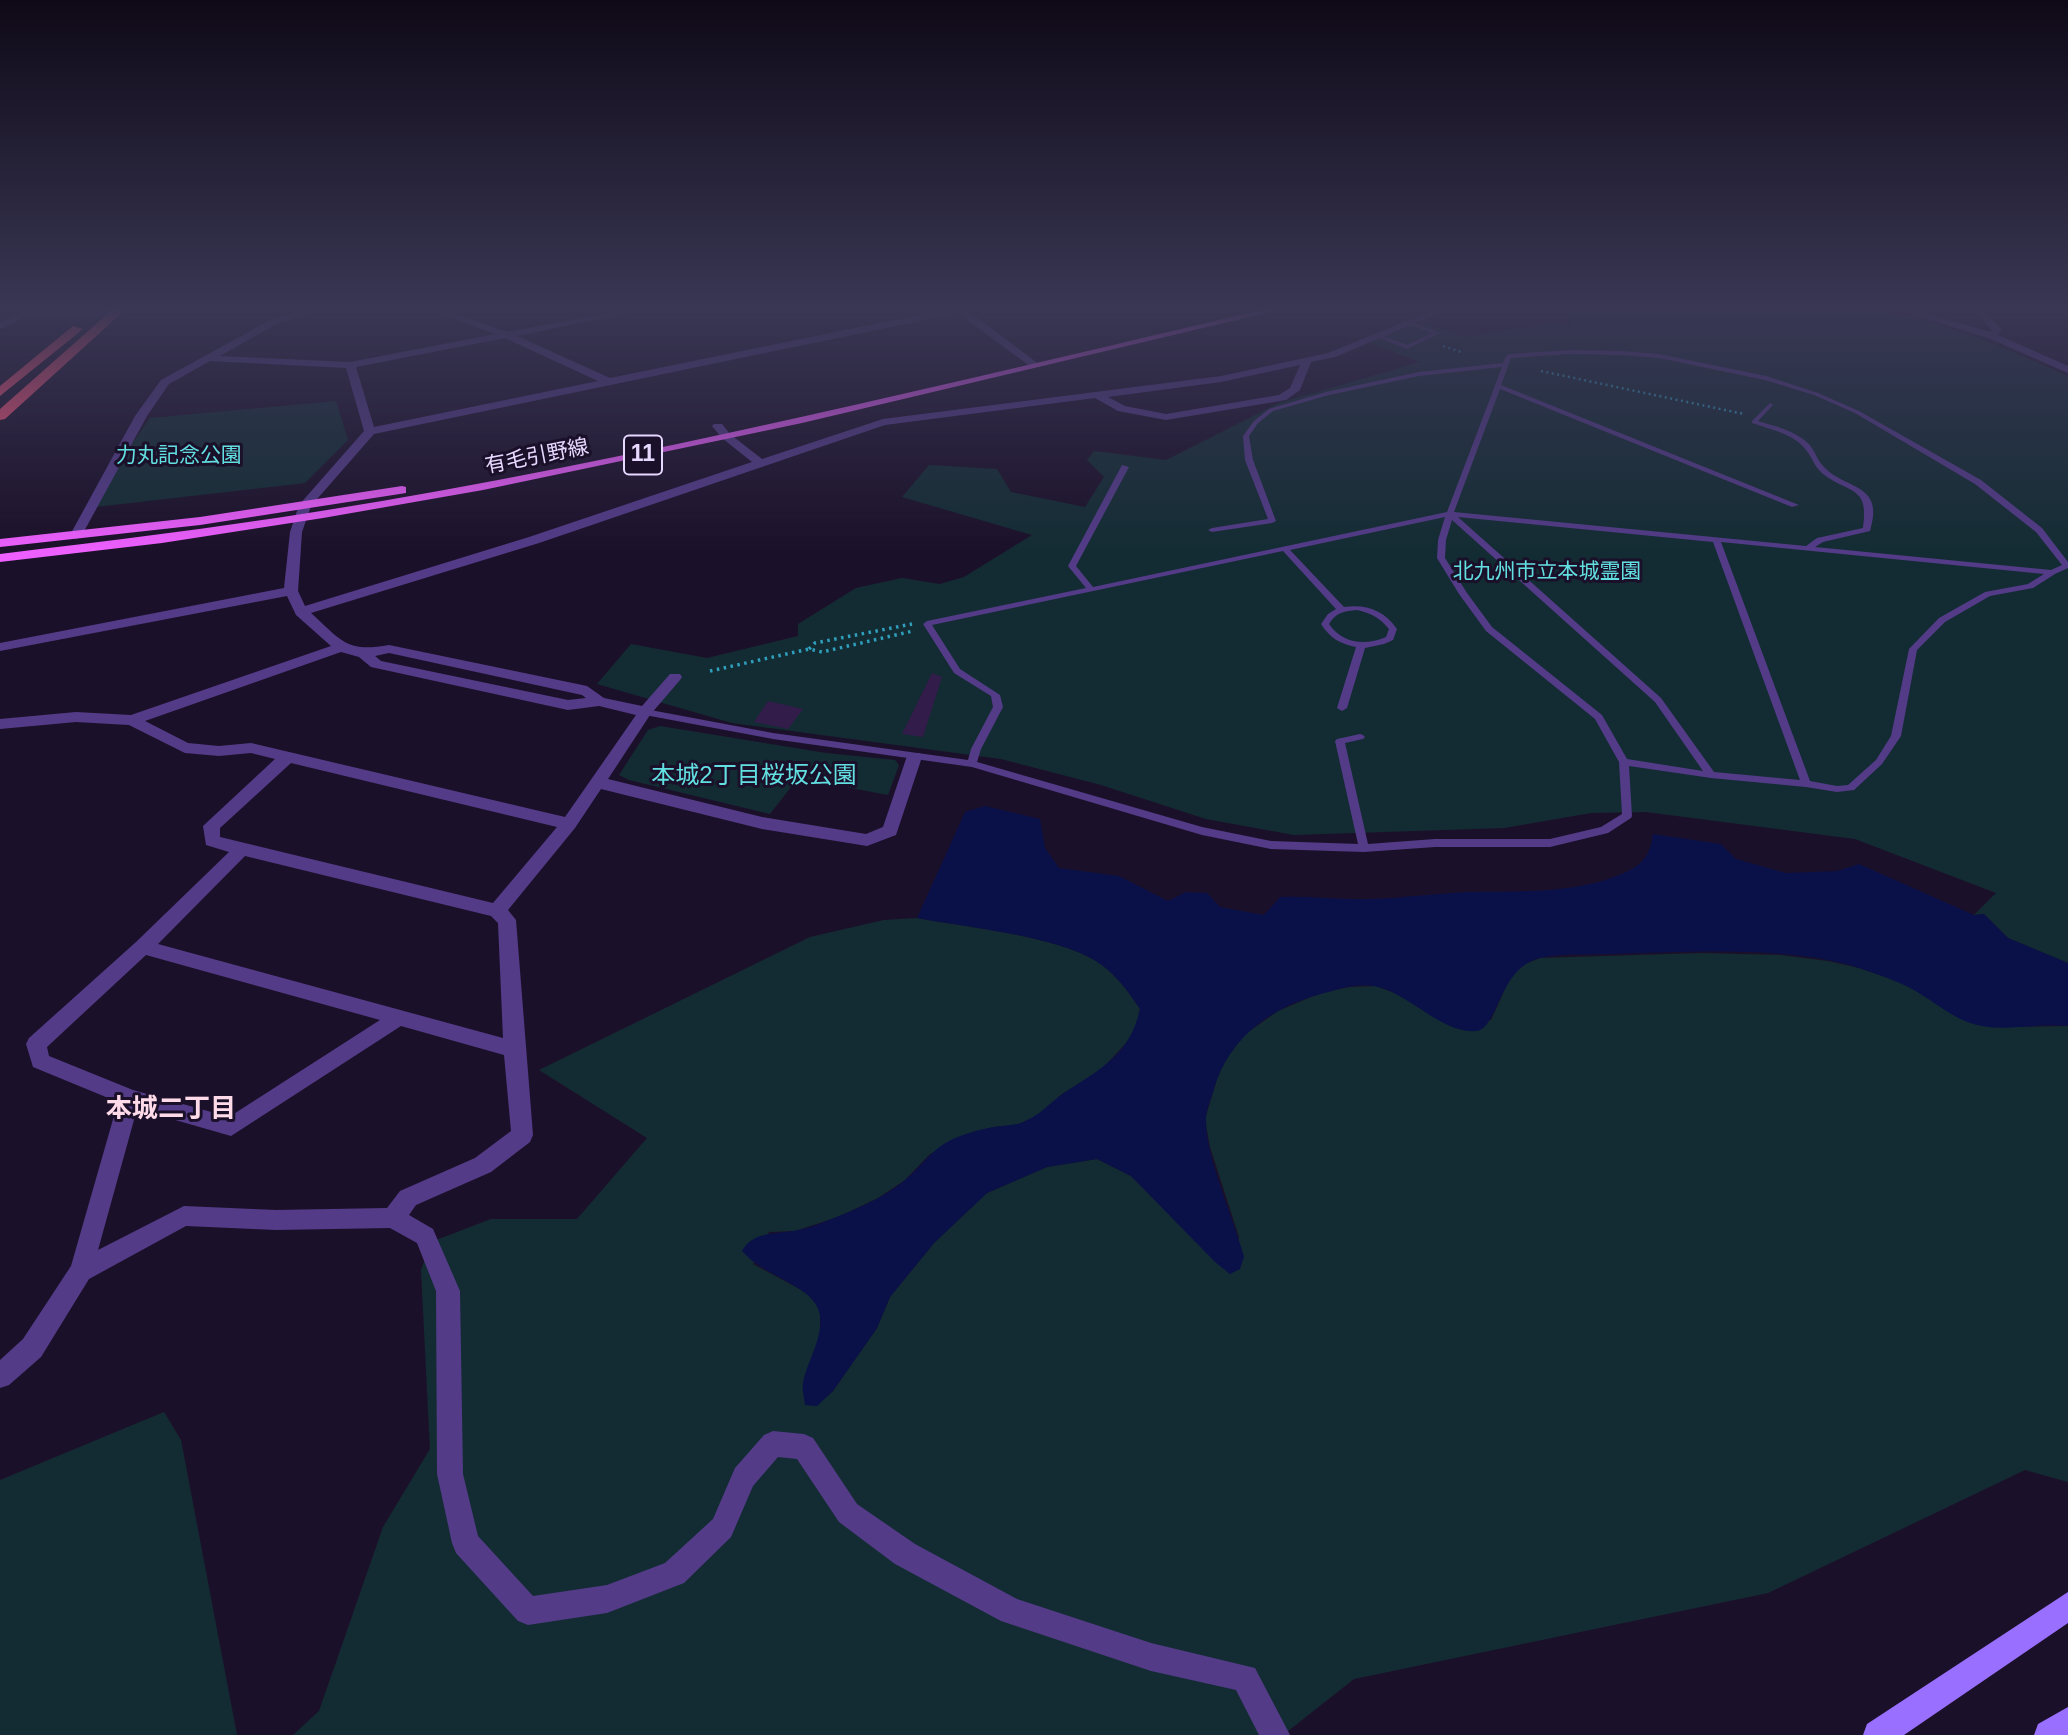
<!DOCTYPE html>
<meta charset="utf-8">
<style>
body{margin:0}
canvas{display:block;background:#1b1029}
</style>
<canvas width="2068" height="1735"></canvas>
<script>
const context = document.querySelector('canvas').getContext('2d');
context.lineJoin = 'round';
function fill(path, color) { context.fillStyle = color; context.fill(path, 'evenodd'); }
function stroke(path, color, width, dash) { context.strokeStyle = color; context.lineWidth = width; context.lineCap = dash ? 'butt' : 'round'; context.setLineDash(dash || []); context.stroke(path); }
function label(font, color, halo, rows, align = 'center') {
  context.font = font + ' Arial,"Noto Sans JP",sans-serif'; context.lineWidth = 6; context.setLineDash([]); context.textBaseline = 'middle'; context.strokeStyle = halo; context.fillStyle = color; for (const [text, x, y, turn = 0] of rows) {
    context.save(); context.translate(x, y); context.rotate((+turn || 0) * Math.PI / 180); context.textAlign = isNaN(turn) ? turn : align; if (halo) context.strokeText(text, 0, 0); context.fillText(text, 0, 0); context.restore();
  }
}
fill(new Path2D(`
 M1566 309H1872L1942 326 1989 342 2068 376V963L2008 938 1984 914 1974 915 1996 893 1855 839 1646 812 1591 813 1504 828 1294 835 1206 819 1101 785 1001 759 732 723 597 684 631 644 707 658 798 636V624L856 588 902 578 940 584 964 577 1032 535 902 497 929 465 997 469 1011 492 1085 507 1104 477 1087 460 1094 451 1166 460 1279 403 1420 362 1370 343 1420 321 1465 337 1550 323 1573 327Z
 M336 401 348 440 305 483 87 508 150 418Z
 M660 726 826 753 895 760 899 765 888 795 798 778 770 814 629 780 619 775 648 730Z
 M917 918C966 927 1056 936 1096 961 1115 973 1128 991 1140 1009L1136 1027 1127 1042 1099 1072 1062 1094 1041 1114 1017 1125 993 1127 930 1154 905 1180 878 1198 838 1217 795 1231 769 1232 753 1264 807 1293 820 1309V1336L815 1354 816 1406 833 1391 877 1328 890 1297 934 1243 987 1193 1047 1167 1097 1159 1131 1176 1230 1274 1239 1237 1210 1147 1205 1119 1221 1066 1244 1035 1278 1011 1318 994 1349 987 1376 986 1397 994 1433 1016 1491 1020 1510 978 1520 966 1540 958 1702 953 1780 955 1828 961 1859 968 1898 981 1920 993 2010 1027 2068 1026V1482L2025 1470 1768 1593 1354 1679 1283 1735H293L319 1711 383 1527 430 1449 421 1270 431 1242 491 1219H577L647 1138 539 1070 810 937 884 920Z
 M164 1412 181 1440 237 1735H0V1480Z`), '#132c33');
fill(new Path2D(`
 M985 806 1040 819 1045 848 1059 868 1119 876 1168 901 1186 892 1207 893 1220 907 1264 915 1280 897C1310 896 1340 900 1370 899 1404 898 1437 893 1471 892 1522 891 1581 894 1628 871 1645 863 1651 851 1653 834L1721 844 1736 859 1786 873 1837 871 1859 864 1974 915 1984 914 2008 938 2068 963V1026C2038 1023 2006 1032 1977 1025 1956 1020 1940 1006 1922 995 1904 983 1885 977 1865 970 1794 945 1690 952 1614 954 1591 955 1563 953 1540 958 1498 968 1499 1029 1476 1031 1443 1034 1409 994 1378 987 1363 983 1346 987 1332 991 1276 1004 1229 1034 1213 1092 1210 1101 1206 1111 1206 1120 1205 1155 1234 1219 1244 1257L1240 1269 1230 1274 1215 1262 1131 1176 1097 1159 1047 1167 987 1193 934 1243 890 1297 877 1328 833 1391 817 1406 805 1405C804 1398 802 1389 803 1383 809 1353 838 1317 805 1293 784 1277 760 1271 742 1251 753 1232 773 1234 793 1231 808 1229 825 1222 839 1216 862 1207 886 1196 905 1180 920 1168 930 1151 949 1141 961 1135 980 1129 994 1127 1003 1125 1012 1126 1021 1123 1041 1115 1048 1104 1064 1093 1100 1069 1130 1055 1140 1009 1128 991 1115 973 1096 961 1056 936 966 927 917 918L965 812Z`), '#0a1048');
fill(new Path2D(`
 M932 673 942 677 923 737 902 734Z
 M768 701 803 709 788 729 754 722Z`), '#321c4a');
stroke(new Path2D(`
 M1443 346 1464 353
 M1541 371 1744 414`), '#2f9fbc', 2.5, [2, 3.5]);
stroke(new Path2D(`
 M809 649 815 643 912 624
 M710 671 809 649 822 652 913 631`), '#2f9fbc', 3.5, [2.5, 4.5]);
fill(new Path2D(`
 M1410 321 1440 333 1407 349 1375 336 1380 335 1407 345 1432 333 1408 324V322Z
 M1569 350 1622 351 1659 354 1766 376 1818 393 1859 411 1981 480 2042 528 2068 562V568L2055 574 2033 588 1990 596 1945 622 1917 650 1901 736 1882 764 1854 790 1837 792 1806 787 1711 778 1629 766 1632 816 1631 818 1608 833 1550 847H1435L1364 852 1271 849 1202 835 972 767 773 739 645 715 640 712 645 709 773 733 968 760 971 749 993 707 991 696 954 673 923 624 927 621 1086 588 1068 566 1122 465 1129 467 1076 566 1093 587 1447 512 1502 367 1419 376 1329 395 1273 411 1258 423 1249 436 1253 460 1276 521 1272 523 1212 532 1208 530 1212 528 1268 519 1245 460 1243 436 1254 421 1269 409 1326 392 1419 372 1503 363 1506 356 1509 354ZM1569 354 1622 355 1659 358 1765 380 1814 395 1855 413 1975 484 2036 532 2062 565 2051 570 1815 547 1823 542 1870 531C1885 483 1846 490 1824 467 1817 460 1815 451 1809 444 1796 431 1775 426 1758 421L1773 405 1770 403 1752 421V423C1769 429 1795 434 1806 450 1812 457 1814 466 1822 473 1847 494 1870 484 1863 528L1817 538 1806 546 1454 512 1500 389 1792 507 1799 505 1501 385 1511 358ZM1445 517 1438 540 1437 558 1459 594 1486 631 1595 719 1619 762 1622 814 1601 827 1550 839H1435L1368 844 1345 743 1363 739 1365 737 1363 735 1360 734 1337 739 1335 741 1358 844 1271 841 1202 827 977 762 981 749 1003 707 1000 695 960 669 932 625 1283 551 1336 609 1328 614 1321 624C1330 638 1340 644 1356 647L1337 708 1342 711 1347 708 1365 648 1384 644 1393 640 1397 629C1384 610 1366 604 1344 607L1290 550ZM1458 517 1713 542 1800 780 1714 772 1661 698ZM1452 520 1655 702 1703 771 1627 759 1602 715 1492 627 1467 593 1445 558 1446 540ZM1721 542 2044 574 2028 584 1985 592 1939 618 1909 649 1891 736 1876 760 1848 785 1837 786 1810 781ZM1357 610C1371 613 1380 618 1389 629L1386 637C1365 646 1343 644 1329 624 1336 612 1345 611 1357 610Z`), '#533b88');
fill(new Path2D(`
 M30 309 115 310 120 313 115 316 32 315 0 329V322Z
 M314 309H331L280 322 220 356 350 362 495 334 427 309H441L507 332 630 309H649L517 336 610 378 948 309H966L1040 365 1031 367 958 313 374 434 311 506 302 532 298 591 305 606 529 537 752 462 722 438 712 426 714 424H722L730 434 762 459 883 419 1221 376 1328 353 1436 309H1449L1335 357 1311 362 1300 390 1286 400 1166 420 1118 411 1095 398 885 425 539 543 311 613C341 640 346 653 389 645L587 686 604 698 642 706 670 674H680L682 677 680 680 650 715 608 779 762 817 866 834 883 827 908 753H920L922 757 896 835 867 846 762 829 601 789 575 828 508 910 516 920 533 1135 530 1142 491 1172 416 1205 409 1215 433 1229 460 1291 463 1474 478 1536 533 1596 607 1585 665 1563 713 1519 735 1468 764 1435 773 1431 804 1434 813 1438 857 1504 915 1544 1017 1599 1151 1643 1255 1668 1290 1735H1259L1236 1690 1151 1671 1001 1621 895 1564 839 1522 797 1459 778 1457 753 1486 731 1537 684 1583 607 1613 528 1625 518 1621 456 1553 452 1543 437 1474 436 1291 417 1243 390 1228 276 1230 186 1226 89 1279 41 1357 9 1385 0 1388V1360L23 1339 71 1266 118 1102 33 1067 26 1044 29 1038 136 942 229 852 206 845 203 826 275 759 251 753 219 756 185 753 129 725 76 722 0 729V719L76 712 131 715 331 646 296 615 287 596 0 651V643L284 588 290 532 299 505 364 431 346 368 210 361 169 384 147 416 82 535 76 539 70 535 135 416 161 380 274 318ZM505 338 598 381 374 427 356 367ZM1300 365 1290 388 1279 395 1166 414 1125 406 1108 397 1221 382ZM341 652 359 657 371 667 568 710 599 706 636 715 565 817 251 743 219 746 188 743 145 721ZM389 653 582 695 586 698 568 700 381 661 375 656ZM291 763 557 827 493 903 220 837V828ZM245 856 491 916 498 923 503 1038 158 944ZM146 955 380 1020 229 1117 133 1090 49 1056 47 1047ZM401 1026 504 1055 511 1131 475 1158 400 1191 387 1208 276 1210 184 1206 98 1250 137 1109 231 1136Z
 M1896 309H1911L1990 332 1992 330 1971 309H1981L2002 330 1998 335 2068 366V373L1988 338Z
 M2058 309H2068V316Z`), '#533b88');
fill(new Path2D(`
 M2068 1592V1623L1904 1735H1863L1867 1724Z
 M2068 1707V1735H2034L2038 1724Z`), '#996fff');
fill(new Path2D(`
 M1266 309H1283L802 423 483 490 323 518 162 543 0 562V554C107 541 215 528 321 511 639 460 953 382 1266 309Z
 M402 486 406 487V493L200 525 0 547V539L200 517Z`), '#ee5fff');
fill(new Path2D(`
 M113 309H126L5 419 0 420V409Z
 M73 326 83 329 0 396V386Z`), '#ff5377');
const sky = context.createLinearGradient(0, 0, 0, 552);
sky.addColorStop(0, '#0f0917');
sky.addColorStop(0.56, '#393754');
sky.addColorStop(1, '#39375400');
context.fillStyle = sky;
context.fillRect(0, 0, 2068, 552);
label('21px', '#62dfe1', '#1b1029', [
 ["力丸記念公園",179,456],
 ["北九州市立本城霊園",1547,572]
]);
label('21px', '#e7d8ff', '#1b1029', [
 ["有毛引野線",537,457,-11]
]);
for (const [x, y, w] of [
 [643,455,38]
]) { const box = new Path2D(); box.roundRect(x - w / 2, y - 19.5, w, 39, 5); context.fillStyle = '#1b1029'; context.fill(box); stroke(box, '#e7d8ff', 2); }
label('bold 23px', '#e7d8ff', null, [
 ["11",643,455]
]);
label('24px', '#62dfe1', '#1b1029', [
 ["本城2丁目桜坂公園",754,776]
]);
label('bold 26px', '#ffdae8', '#1b1029', [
 ["本城二丁目",171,1110]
]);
</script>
